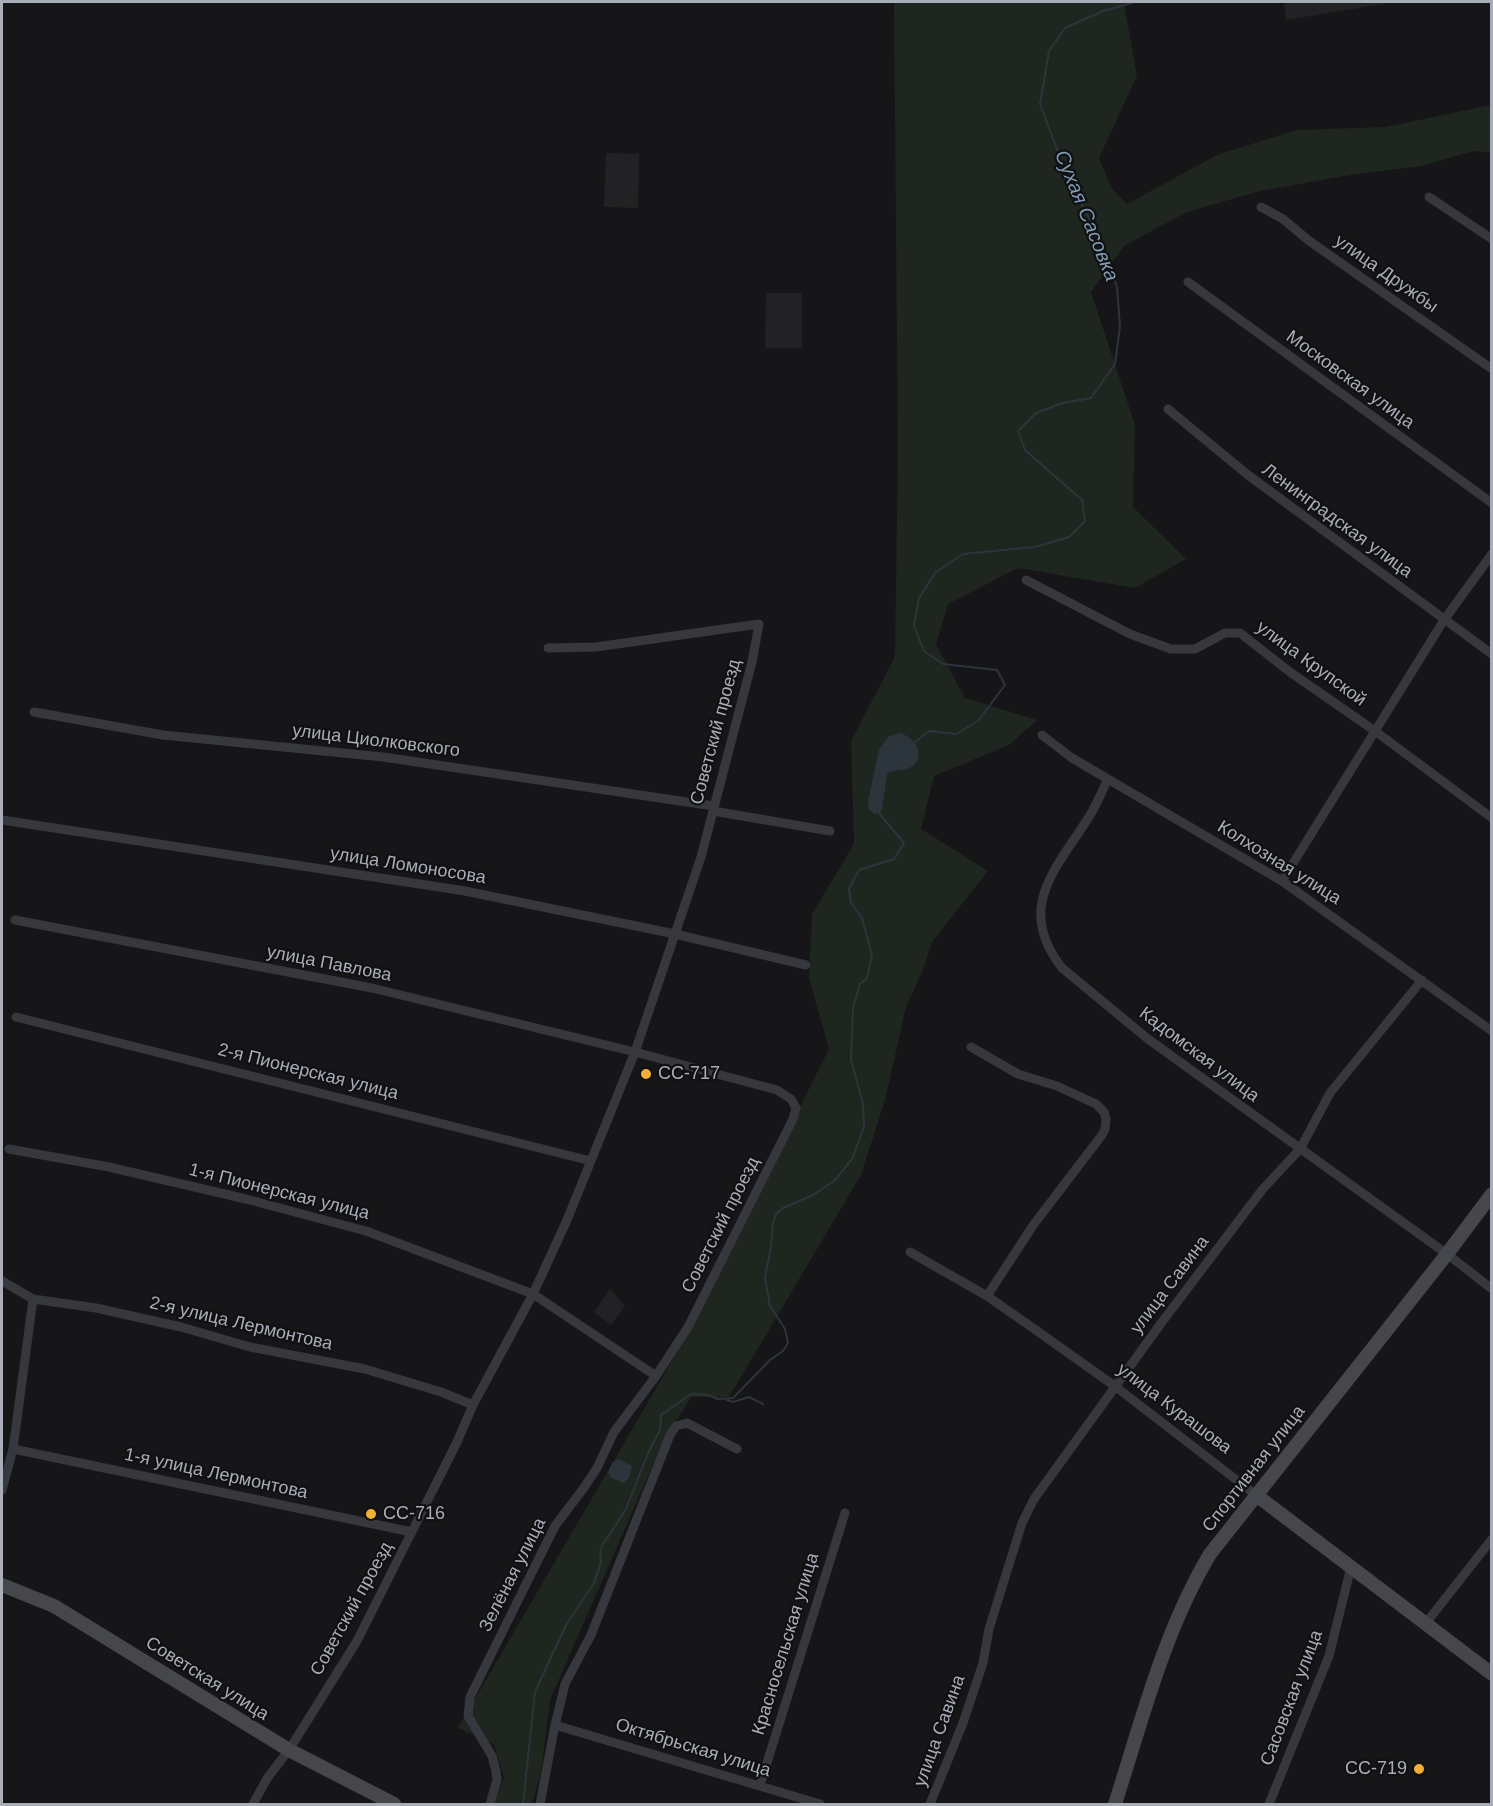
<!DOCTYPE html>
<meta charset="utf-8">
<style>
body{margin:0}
#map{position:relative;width:1493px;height:1806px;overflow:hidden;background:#161618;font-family:Helvetica,sans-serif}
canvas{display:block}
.frame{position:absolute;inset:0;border:3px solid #a8adb8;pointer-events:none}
</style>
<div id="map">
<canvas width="1493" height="1806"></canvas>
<div class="frame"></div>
</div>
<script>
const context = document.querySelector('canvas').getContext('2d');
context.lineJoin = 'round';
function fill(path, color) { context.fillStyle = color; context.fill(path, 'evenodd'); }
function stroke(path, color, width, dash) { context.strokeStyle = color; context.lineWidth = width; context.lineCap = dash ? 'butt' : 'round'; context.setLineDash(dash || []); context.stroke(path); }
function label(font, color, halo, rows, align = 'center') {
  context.font = font + ' Helvetica,sans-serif'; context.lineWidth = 4.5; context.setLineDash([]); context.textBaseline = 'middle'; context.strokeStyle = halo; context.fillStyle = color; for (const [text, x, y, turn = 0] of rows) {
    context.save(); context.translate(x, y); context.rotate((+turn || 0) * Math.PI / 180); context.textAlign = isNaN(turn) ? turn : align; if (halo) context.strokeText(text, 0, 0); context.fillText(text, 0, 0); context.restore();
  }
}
fill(new Path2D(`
 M1284 2H1396L1286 20Z
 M606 153 639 154 638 208 604 207Z
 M766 293H802V348H765Z
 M610 1289 625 1306 611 1325 594 1312Z`), '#222225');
fill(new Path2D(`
 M894 2H1124L1137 76 1099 158 1112 189 1127 204 1217 155 1296 130 1386 127 1491 105V153L1473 151 1421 166 1344 176 1260 191 1187 212 1124 246 1091 292 1135 425 1133 507 1186 559 1135 588 1018 568 948 604 936 644 965 698 1037 720 1009 745 934 776 921 829 988 871 932 942 923 970 906 1007 885 1100 861 1175 729 1397H691L662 1444 550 1700 541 1772 532 1804H494L504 1778 494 1744 458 1728 676 1354 829 1049 809 978 812 914 854 844 851 741 895 657 898 449Z`), '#1e261f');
fill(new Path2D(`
 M899 733C912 735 926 753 914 765 906 772 895 768 887 774L882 809 881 812 874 814 869 809 868 801 879 750 888 737Z
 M618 1459 632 1466 629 1478 623 1483 610 1477 608 1473 612 1463Z`), '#2c353c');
stroke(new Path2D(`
 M914 743 929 731 956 734 978 721 1005 685 997 670 943 664 924 651 914 626 919 598 935 573 963 554 1035 547 1069 537 1085 521 1082 500 1025 450 1018 431 1036 413 1063 403 1091 398 1115 364 1120 326 1117 287 1102 246 1061 160 1040 104 1049 51 1065 28 1103 11 1135 2
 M727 1400 733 1402 749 1397 763 1404
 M523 1804 535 1692 566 1625 594 1583 601 1562 600 1553 602 1546 626 1509 649 1451 660 1430 661 1415 691 1394 708 1395 718 1399 733 1398 770 1360 783 1351 788 1343 785 1329 770 1306 765 1278 771 1246 773 1223 776 1214 783 1208 813 1195 835 1180 852 1159 864 1127 863 1104 851 1060 853 1008 860 984 867 978 872 955 862 918 851 903 849 889 859 870 894 859 904 843 877 811`), '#2c353c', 2);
stroke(new Path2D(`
 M1429 197 1492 239
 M1261 207 1283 219 1308 240 1492 369
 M1188 282 1492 503
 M1168 409 1248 475 1492 654
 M1026 580 1130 634 1171 649H1195L1225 633H1240L1290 672 1375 731 1492 818
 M34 712 163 735 383 757 714 806
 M1042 735 1072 758 1282 881 1492 1031
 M1108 779C1101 793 1096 807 1087 820 1054 871 1016 909 1062 968L1148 1039 1447 1254 1492 1289
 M713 811 830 831
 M2 820 465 891 675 934 806 965
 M1282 881 1444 620 1492 554
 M15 920 372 988 635 1052 777 1090 791 1099 796 1108 793 1119 688 1327 656 1376 614 1432 597 1468 583 1489 555 1526 470 1697 468 1716 492 1756 496 1771 497 1780 490 1804
 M16 1017 591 1161
 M971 1047 1018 1074 1057 1086 1096 1104 1104 1112 1106 1119 1105 1129 1102 1135 1034 1224 987 1296
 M9 1149 109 1167 246 1199 366 1231 533 1294 656 1376
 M910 1252 987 1296 1033 1328 1116 1387 1256 1495
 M2 1281 33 1299 96 1308 181 1327 250 1347 365 1369 441 1392 473 1405
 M13 1449 412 1532
 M2 1490 13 1449 33 1299
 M1426 1623 1492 1539
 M555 1725 820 1804
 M760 1785 845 1513
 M253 1804 268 1777 289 1750 357 1641 457 1442 473 1405 533 1294 567 1220 635 1052 701 857 752 662 759 624 596 647 548 648
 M540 1804 555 1725 565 1684 591 1635 670 1435 676 1426 687 1423 737 1449
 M930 1804 963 1723 983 1663 989 1629 1022 1523 1034 1499 1162 1322 1262 1190 1300 1149 1330 1093 1422 980
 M1269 1804 1329 1656 1351 1567`), '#37383d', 9);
stroke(new Path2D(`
 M1256 1495 1492 1674
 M2 1585 54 1606 289 1750 394 1804
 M1115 1804C1142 1720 1164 1631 1210 1554L1447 1254 1492 1194`), '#45474d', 14);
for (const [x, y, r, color] of [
 [646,1074,6,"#f2b134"],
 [371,1514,6,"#f2b134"],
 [1419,1769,6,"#f2b134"]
]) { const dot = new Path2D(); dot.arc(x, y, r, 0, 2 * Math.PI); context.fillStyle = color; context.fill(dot); stroke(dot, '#111113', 2); }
label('18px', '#a8adb8', '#111113', [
 ["улица Дружбы",1386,274,35],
 ["Московская улица",1350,380,36],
 ["Ленинградская улица",1337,521,36],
 ["улица Крупской",1311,664,36],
 ["Советский проезд",716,732,-75],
 ["улица Циолковского",376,741,7],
 ["Колхозная улица",1279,863,32],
 ["улица Ломоносова",408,866,9],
 ["улица Павлова",329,964,11],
 ["Кадомская улица",1199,1055,37],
 ["2-я Пионерская улица",308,1072,14],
 ["1-я Пионерская улица",279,1192,14],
 ["Советский проезд",721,1225,-63],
 ["улица Савина",1170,1285,-53],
 ["2-я улица Лермонтова",241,1324,13],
 ["улица Курашова",1174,1409,37],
 ["Спортивная улица",1254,1469,-52],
 ["1-я улица Лермонтова",216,1474,12],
 ["Зелёная улица",513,1575,-63],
 ["Советский проезд",352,1609,-61],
 ["Красносельская улица",786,1644,-73],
 ["Советская улица",207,1679,32],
 ["Сасовская улица",1292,1698,-69],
 ["улица Савина",940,1731,-70],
 ["Октябрьская улица",693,1748,17]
]);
label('18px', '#a8adb8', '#111113', [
 ["СС-717",658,1074],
 ["СС-716",383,1514],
 ["СС-719",1407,1769,"right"]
], 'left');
label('italic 20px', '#7f9bb3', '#111113', [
 ["Сухая Сасовка",1086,216,68]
]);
</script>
